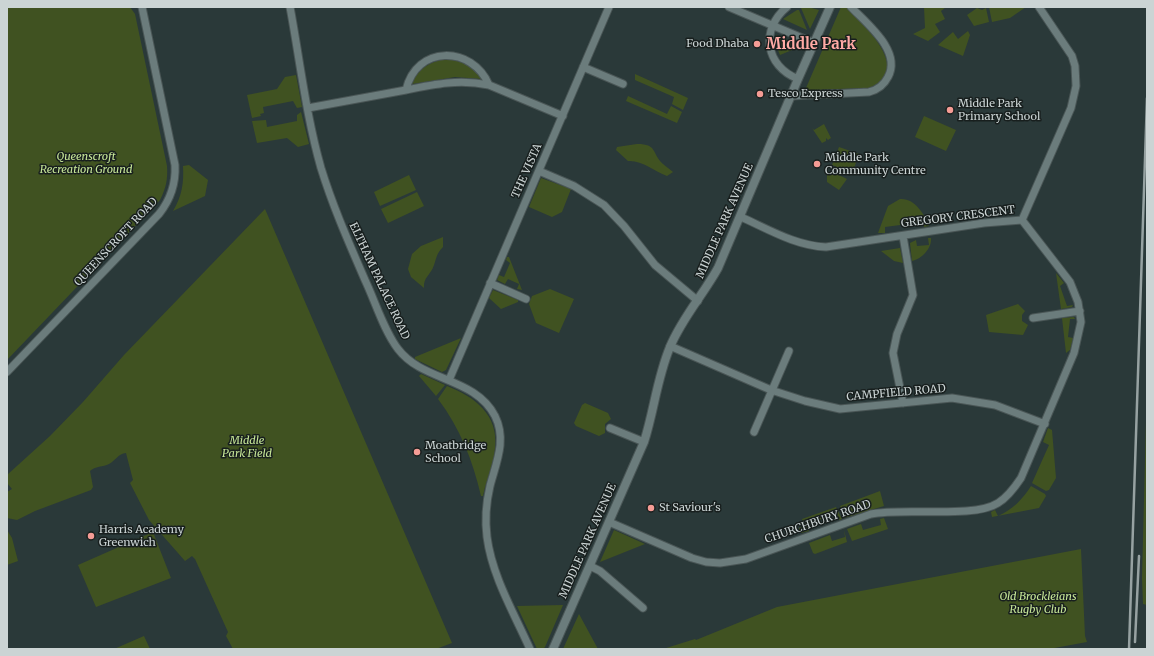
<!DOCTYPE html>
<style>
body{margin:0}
#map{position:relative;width:1154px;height:656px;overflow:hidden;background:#2a3939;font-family:Merriweather,serif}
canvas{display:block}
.frame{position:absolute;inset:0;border:8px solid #cbd4d4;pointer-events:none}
</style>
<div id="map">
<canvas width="1154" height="656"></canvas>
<div class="frame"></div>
</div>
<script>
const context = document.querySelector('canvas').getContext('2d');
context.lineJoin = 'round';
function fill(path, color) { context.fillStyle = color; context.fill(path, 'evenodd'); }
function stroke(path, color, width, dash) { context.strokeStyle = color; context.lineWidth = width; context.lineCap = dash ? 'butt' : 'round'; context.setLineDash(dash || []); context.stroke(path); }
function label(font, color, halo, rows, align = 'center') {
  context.font = font + ' Merriweather,serif'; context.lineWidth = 3; context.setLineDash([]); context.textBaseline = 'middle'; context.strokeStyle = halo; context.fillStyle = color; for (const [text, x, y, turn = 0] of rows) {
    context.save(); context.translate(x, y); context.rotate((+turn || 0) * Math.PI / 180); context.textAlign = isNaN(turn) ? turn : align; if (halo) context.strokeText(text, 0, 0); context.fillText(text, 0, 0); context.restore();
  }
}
fill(new Path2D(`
 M7 7H130L135 14 167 166C168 179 166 188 160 200L7 360Z
 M808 7 819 10 810 29 801 8Z
 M841 7H847C864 26 914 70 869 88L808 90 806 88Z
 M924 7H946L941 11 945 19 935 24 940 32 928 41 913 34 925 28Z
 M989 7H1026L1010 18 992 22Z
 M977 8 982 10 986 8 989 22 974 26 967 15Z
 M797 10H799L807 30 783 19Z
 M968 31 970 35 963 56 938 45 953 32 958 39Z
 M776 35 796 44 797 48 780 55 775 43Z
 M445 59C461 60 473 66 482 79L455 77 412 84C417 69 430 62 445 59Z
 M635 74 688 98 683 110 672 104 674 97 635 80Z
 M296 75 302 107 297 108 293 101 263 107 264 113 260 114 261 116 252 118 247 95 277 89 285 77Z
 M628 96 667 114 671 106 682 112 677 123 626 101Z
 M301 112 309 144 298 147 287 138 257 143 252 121 266 120 267 127 297 121V115Z
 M924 116 956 130 946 151 915 137Z
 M824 124 831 138 828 140 826 138V141L822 143 812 128 814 130Z
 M637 144C658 144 651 153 663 164 666 167 670 169 673 172L667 176C654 171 642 160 628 161L616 150 617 147Z
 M839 147 859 154 852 174 832 165Z
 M189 165 208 180 205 196 173 211C182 196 184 183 183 166Z
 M827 172H833L847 179 839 190 827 182Z
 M409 175 416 190 380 206 374 192Z
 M541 178 571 189 562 212 552 217 529 207Z
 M417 192 424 206 388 223 381 209Z
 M900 199C915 198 924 214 929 226L924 227 923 222 885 227V233H878L888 206Z
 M265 209 452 643 436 649H233L226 636 228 632 195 559 192 556 185 561 149 520 130 483 133 480 126 453C118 454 116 460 109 464 103 467 95 466 90 471L93 487 91 490 35 511 17 520 7 518V492L12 489 7 483V475L50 436 83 402 124 355Z
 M443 237V247C436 254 437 257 434 265 431 275 423 277 424 288L411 277 408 269 412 254 421 246Z
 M928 238H931C932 248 922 259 912 261L910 243 916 240 917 246 929 245Z
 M900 248 903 263 894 261 881 251Z
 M507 257H509L522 290 517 289 519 284 508 279 505 284 497 280 499 275 504 277 510 263 506 260Z
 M1056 273 1064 283 1060 286 1067 306 1073 305 1072 307 1061 309Z
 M550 289 574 299 559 333 536 323 529 304 532 296Z
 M493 290 518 300V302L501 309 489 298Z
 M1018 304 1025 311 1022 315V321L1028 325 1023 335 989 332 986 315Z
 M1074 317 1075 319H1070L1068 337 1073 338 1070 350 1066 353 1062 318Z
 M461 338 446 370 442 372 415 359V357Z
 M421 374 445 385 436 396 419 376Z
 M1147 381V605L1143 604 1142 578Z
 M447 386C475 397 499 415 495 448 494 464 486 480 483 496H481C473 461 460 428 438 399Z
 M585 403 608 413 611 419 605 424V433L599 436 576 426 574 423 582 405Z
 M1048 428 1052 430 1056 478 1049 490 1046 491 1032 483 1049 445 1043 442Z
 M1031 486 1045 494 1046 496 1039 508 992 517 991 512 995 510 998 516C1012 510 1023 499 1031 486Z
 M880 491 884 506 844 518 840 506Z
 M836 507 842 519 839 520 837 514 807 524 809 531 801 533 799 528 804 526 802 519Z
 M884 518 888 529 852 541 847 529 861 524 863 530 881 525 880 519Z
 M7 530 12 538 18 561 7 565Z
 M614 530 645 544 600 562Z
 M844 530 847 542 815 554 813 553 809 543 830 535 832 541 845 537Z
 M153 532 171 578 96 607 78 565Z
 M1081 549 1085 636 1087 642 1049 649H663L695 639 696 640 777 607Z
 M563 605 545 647 543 649H537L517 606Z
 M579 614 598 649H563Z
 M144 636 150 649H114Z`), '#405221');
const minor = new Path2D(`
 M290 7C300 61 306 115 321 168 333 207 349 243 365 280 375 301 384 331 398 349 423 382 475 377 495 416 507 440 496 463 490 486 486 503 485 521 487 537 492 576 514 613 530 649
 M729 7 814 43
 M787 7C760 29 765 66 798 79
 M583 67 623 84
 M406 90C435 84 459 79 489 85L563 116
 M791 96 869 92C877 90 884 85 888 77 902 51 867 24 851 7
 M308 108 406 90C416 45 472 45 489 85
 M539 171 574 186 604 205 624 226 655 265 698 301
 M741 217C768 229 796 246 826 247L984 223 1022 220 1071 108 1076 86 1075 66 1072 56 1039 7
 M490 283 526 299
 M1033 318 1080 311
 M670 346 771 390 805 401 840 409 952 398 995 405 1045 424
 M7 372 159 214C171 199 176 184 175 165L142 7
 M449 380 609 7
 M903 403 893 353 897 334 913 295 903 236
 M610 428 644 442
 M754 432 789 351
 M609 522 692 558 706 562 720 563 746 559 871 514C905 507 973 519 998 503 1008 497 1015 487 1021 478L1074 353 1081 322 1078 302 1070 282 1022 220
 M590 566 600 571 643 608`);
const tertiary = new Path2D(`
 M553 649 644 442C654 411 657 378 670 347 682 318 703 295 718 268L798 79 830 7`);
stroke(minor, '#4a5656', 9);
stroke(tertiary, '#4a5656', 10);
stroke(minor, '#6b7c7c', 7);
stroke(tertiary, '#6b7c7c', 8);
stroke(new Path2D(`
 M1135 642 1139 556
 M1129 649 1147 98`), '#97a2a2', 2.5);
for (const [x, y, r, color] of [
 [757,44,4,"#f59c95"],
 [760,94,4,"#f59c95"],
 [950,110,4,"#f59c95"],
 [817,164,4,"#f59c95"],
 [417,452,4,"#f59c95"],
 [651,508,4,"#f59c95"],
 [91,536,4,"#f59c95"]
]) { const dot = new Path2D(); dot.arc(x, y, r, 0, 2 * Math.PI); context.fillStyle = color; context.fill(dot); stroke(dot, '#181f1e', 1.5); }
label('11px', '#cbd4d4', '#181f1e', [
 ["Food Dhaba",749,44,"right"],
 ["Tesco Express",768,94],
 ["Middle Park",958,104],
 ["Primary School",958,117],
 ["Middle Park",825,158],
 ["Community Centre",825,171],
 ["Moatbridge",425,446],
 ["School",425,459],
 ["St Saviour's",659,508],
 ["Harris Academy",99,530],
 ["Greenwich",99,543]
], 'left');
label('italic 11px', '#c7e798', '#181f1e', [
 ["Queenscroft",86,157],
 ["Recreation Ground",86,170],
 ["Middle",247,441],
 ["Park Field",247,454],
 ["Old Brockleians",1038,597],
 ["Rugby Club",1038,610]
]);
label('11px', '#cbd4d4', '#181f1e', [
 ["THE VISTA",527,171,-66],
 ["GREGORY CRESCENT",958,217,-7],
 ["MIDDLE PARK AVENUE",725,221,-66],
 ["QUEENSCROFT ROAD",116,242,-47],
 ["ELTHAM PALACE ROAD",379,281,65],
 ["CAMPFIELD ROAD",896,393,-5],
 ["CHURCHBURY ROAD",818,522,-19],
 ["MIDDLE PARK AVENUE",588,541,-66]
]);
label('bold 15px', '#ffaba5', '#181f1e', [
 ["Middle Park",811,45]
]);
</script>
